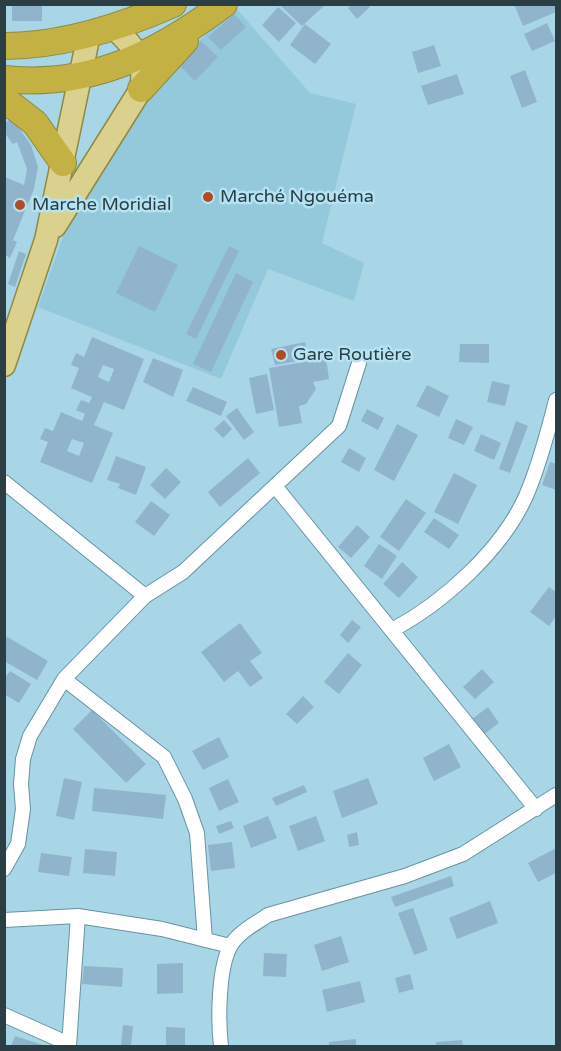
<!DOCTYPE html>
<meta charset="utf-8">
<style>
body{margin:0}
#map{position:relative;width:561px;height:1051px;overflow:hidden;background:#a8d6e6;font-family:"Varela Round",sans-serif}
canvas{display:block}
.frame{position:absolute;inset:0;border:6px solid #2b3e44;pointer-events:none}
</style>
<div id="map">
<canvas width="561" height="1051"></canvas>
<div class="frame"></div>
</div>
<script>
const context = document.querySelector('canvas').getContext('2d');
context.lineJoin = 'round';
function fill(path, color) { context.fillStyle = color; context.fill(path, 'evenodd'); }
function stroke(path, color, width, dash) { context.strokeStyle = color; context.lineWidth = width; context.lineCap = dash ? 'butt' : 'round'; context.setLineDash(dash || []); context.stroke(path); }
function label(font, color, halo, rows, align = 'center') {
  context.font = font + ' "Varela Round",sans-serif'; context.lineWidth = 5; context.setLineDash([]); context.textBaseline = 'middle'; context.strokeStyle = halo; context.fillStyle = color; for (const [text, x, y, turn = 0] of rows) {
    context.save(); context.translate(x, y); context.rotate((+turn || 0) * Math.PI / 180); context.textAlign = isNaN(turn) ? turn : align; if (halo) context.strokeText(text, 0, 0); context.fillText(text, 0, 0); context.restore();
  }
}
fill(new Path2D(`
 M235 7 310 93 356 104 322 243 364 263 354 301 268 269 221 379 38 307 66 228 162 76Z`), '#94c9dc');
fill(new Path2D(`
 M12 4H42V21H12Z
 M351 4H367L370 7 357 19 348 8Z
 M514 4H556V12L523 26Z
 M280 5H325L302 26Z
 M278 7 296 23 279 42 262 25Z
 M234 14 246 27 221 50 208 37Z
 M547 23 555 41 532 51 524 34Z
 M305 24 331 44 315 64 290 45Z
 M201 41 218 57 195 81 178 64Z
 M434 45 441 66 418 73 412 52Z
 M525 70 537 102 522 108 510 76Z
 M457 74 464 94 428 105 421 86Z
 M12 118 31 145 38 167 34 189 13 240 17 242 10 258 5 255V177L24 185 27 169 17 142 13 144 4 132V124Z
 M139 246 178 265 155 312 116 293Z
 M229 246 239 251 196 339 186 334Z
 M19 251 26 254 15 287 8 284Z
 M236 273 253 282 211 372 193 364Z
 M92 337 144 359 124 410 104 402 94 425 113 433 92 483 40 462 48 442 40 439 45 428 53 431 61 412 82 421 85 414 76 410 81 400 89 403 92 397 71 388 79 368 71 365 76 353 84 357ZM103 365 114 369 109 382 98 377ZM72 439 84 443 79 456 67 451Z
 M305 342 309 359 275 365 271 349Z
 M460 344H489V363L459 362Z
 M153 358 183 370 173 397 143 382Z
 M326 358 329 379 313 382 316 389 306 404 299 406 302 423 279 427 269 368Z
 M267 374 274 410 256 414 249 378Z
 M492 381 510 385 505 406 487 402Z
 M427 385 449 396 439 417 416 406Z
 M193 387 227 402 221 416 186 401Z
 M237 408 254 432 244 440 226 416Z
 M367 409 384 418 378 430 361 421Z
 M456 419 473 427 464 445 448 438Z
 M224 420 232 429 223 438 214 429Z
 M516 421 528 426 510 473 499 469Z
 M397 424 418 435 394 481 374 470Z
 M481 434 501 443 494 460 474 451Z
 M349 448 366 458 359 472 341 462Z
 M116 456 146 467 136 495 118 488 120 484 107 480Z
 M248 458 260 473 220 507 208 492Z
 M550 462 556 464V490L542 485Z
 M166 468 181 482 165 499 150 485Z
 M454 473 477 485 458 524 434 512Z
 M406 499 426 513 399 551 380 537Z
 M151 501 170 515 154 536 135 522Z
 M434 518 459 535 449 549 424 532Z
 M357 525 370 537 351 558 338 547Z
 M379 544 397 556 382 579 364 566Z
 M402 562 418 577 399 598 383 584Z
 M549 587 556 592V616L549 626 530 612Z
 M352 620 361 627 348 643 340 635Z
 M240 623 262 653 250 661 263 678 250 687 238 671 224 682 201 652Z
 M4 635 48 661 37 680 4 661Z
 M348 653 362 665 339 694 324 682Z
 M482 669 494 682 475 699 463 687Z
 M10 671 31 684 19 703 4 694V679Z
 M303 696 314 707 297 724 286 714Z
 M488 707 499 723 483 735 472 719Z
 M92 710 146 764 126 783 73 729Z
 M219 737 229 757 203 770 192 751Z
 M449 744 461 767 434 781 423 758Z
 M64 778 82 782 74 820 56 816Z
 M368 778 378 804 342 818 333 791Z
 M228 779 239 802 219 811 209 788Z
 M304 785 307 792 276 806 272 798Z
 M94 788 166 795 163 819 92 811Z
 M268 816 277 838 251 848 243 826Z
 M316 816 325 841 298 851 289 826Z
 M231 821 234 828 219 834 216 826Z
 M357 832 359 845 349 847 347 835Z
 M232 842 235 868 211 871 208 845Z
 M556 848V873L538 882 528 863Z
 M85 849 117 852 115 876 83 873Z
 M41 853 72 857 69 876 38 872Z
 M451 876 454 886 395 907 391 897Z
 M490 901 498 923 457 939 449 918Z
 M413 908 428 950 414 955 398 913Z
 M341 936 349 962 322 971 314 945Z
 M264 953 287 954 286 977 263 976Z
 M183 963V993L157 994V964Z
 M84 966 123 968 122 987 82 984Z
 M410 974 414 989 399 993 395 978Z
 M360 981 365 1002 327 1012 322 990Z
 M123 1025 133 1026 131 1046H121Z
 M166 1027 185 1028V1046H166Z
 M15 1036 46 1046H11Z
 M356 1039V1046H329V1042Z
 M462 1040 463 1046H436V1042Z`), '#91b4cd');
const street = new Path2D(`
 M4 482 145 596
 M275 486 536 809
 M392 630C443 603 502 550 526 496 539 466 548 432 556 400
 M64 679 164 757 185 799 197 833 205 940
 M4 869 18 844 23 809 21 784 23 759 30 736 64 679 145 596 183 572 339 426 359 363
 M4 920 78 916 162 929 230 946
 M4 1015 69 1044
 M69 1046 78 916
 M221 1046C218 1021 218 967 231 945 239 932 255 924 268 915L405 876 463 854 556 795`);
const primary = new Path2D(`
 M55 226 141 89C147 61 133 45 113 27
 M4 365 46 240 89 34`);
const highway = new Path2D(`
 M4 46C62 46 121 27 173 4
 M4 79C91 88 157 54 224 4
 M141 89 185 41
 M4 99 35 123 63 163`);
stroke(street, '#6793a2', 16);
stroke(primary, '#8e8943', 25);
stroke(highway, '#8e8943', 28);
stroke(street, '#fff', 14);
stroke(primary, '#dbd18e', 22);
stroke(highway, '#c3b243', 26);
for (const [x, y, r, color] of [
 [208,197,6,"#b24b23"],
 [20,205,6,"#b24b23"],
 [281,355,6,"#b24b23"]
]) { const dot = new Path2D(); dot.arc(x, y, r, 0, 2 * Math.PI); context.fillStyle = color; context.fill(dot); stroke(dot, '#b5e3f3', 2); }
label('18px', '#2b3e44', '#b5e3f3', [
 ["Marché Ngouéma",220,197],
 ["Marche Moridial",32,205],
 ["Gare Routière",293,355]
], 'left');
</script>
